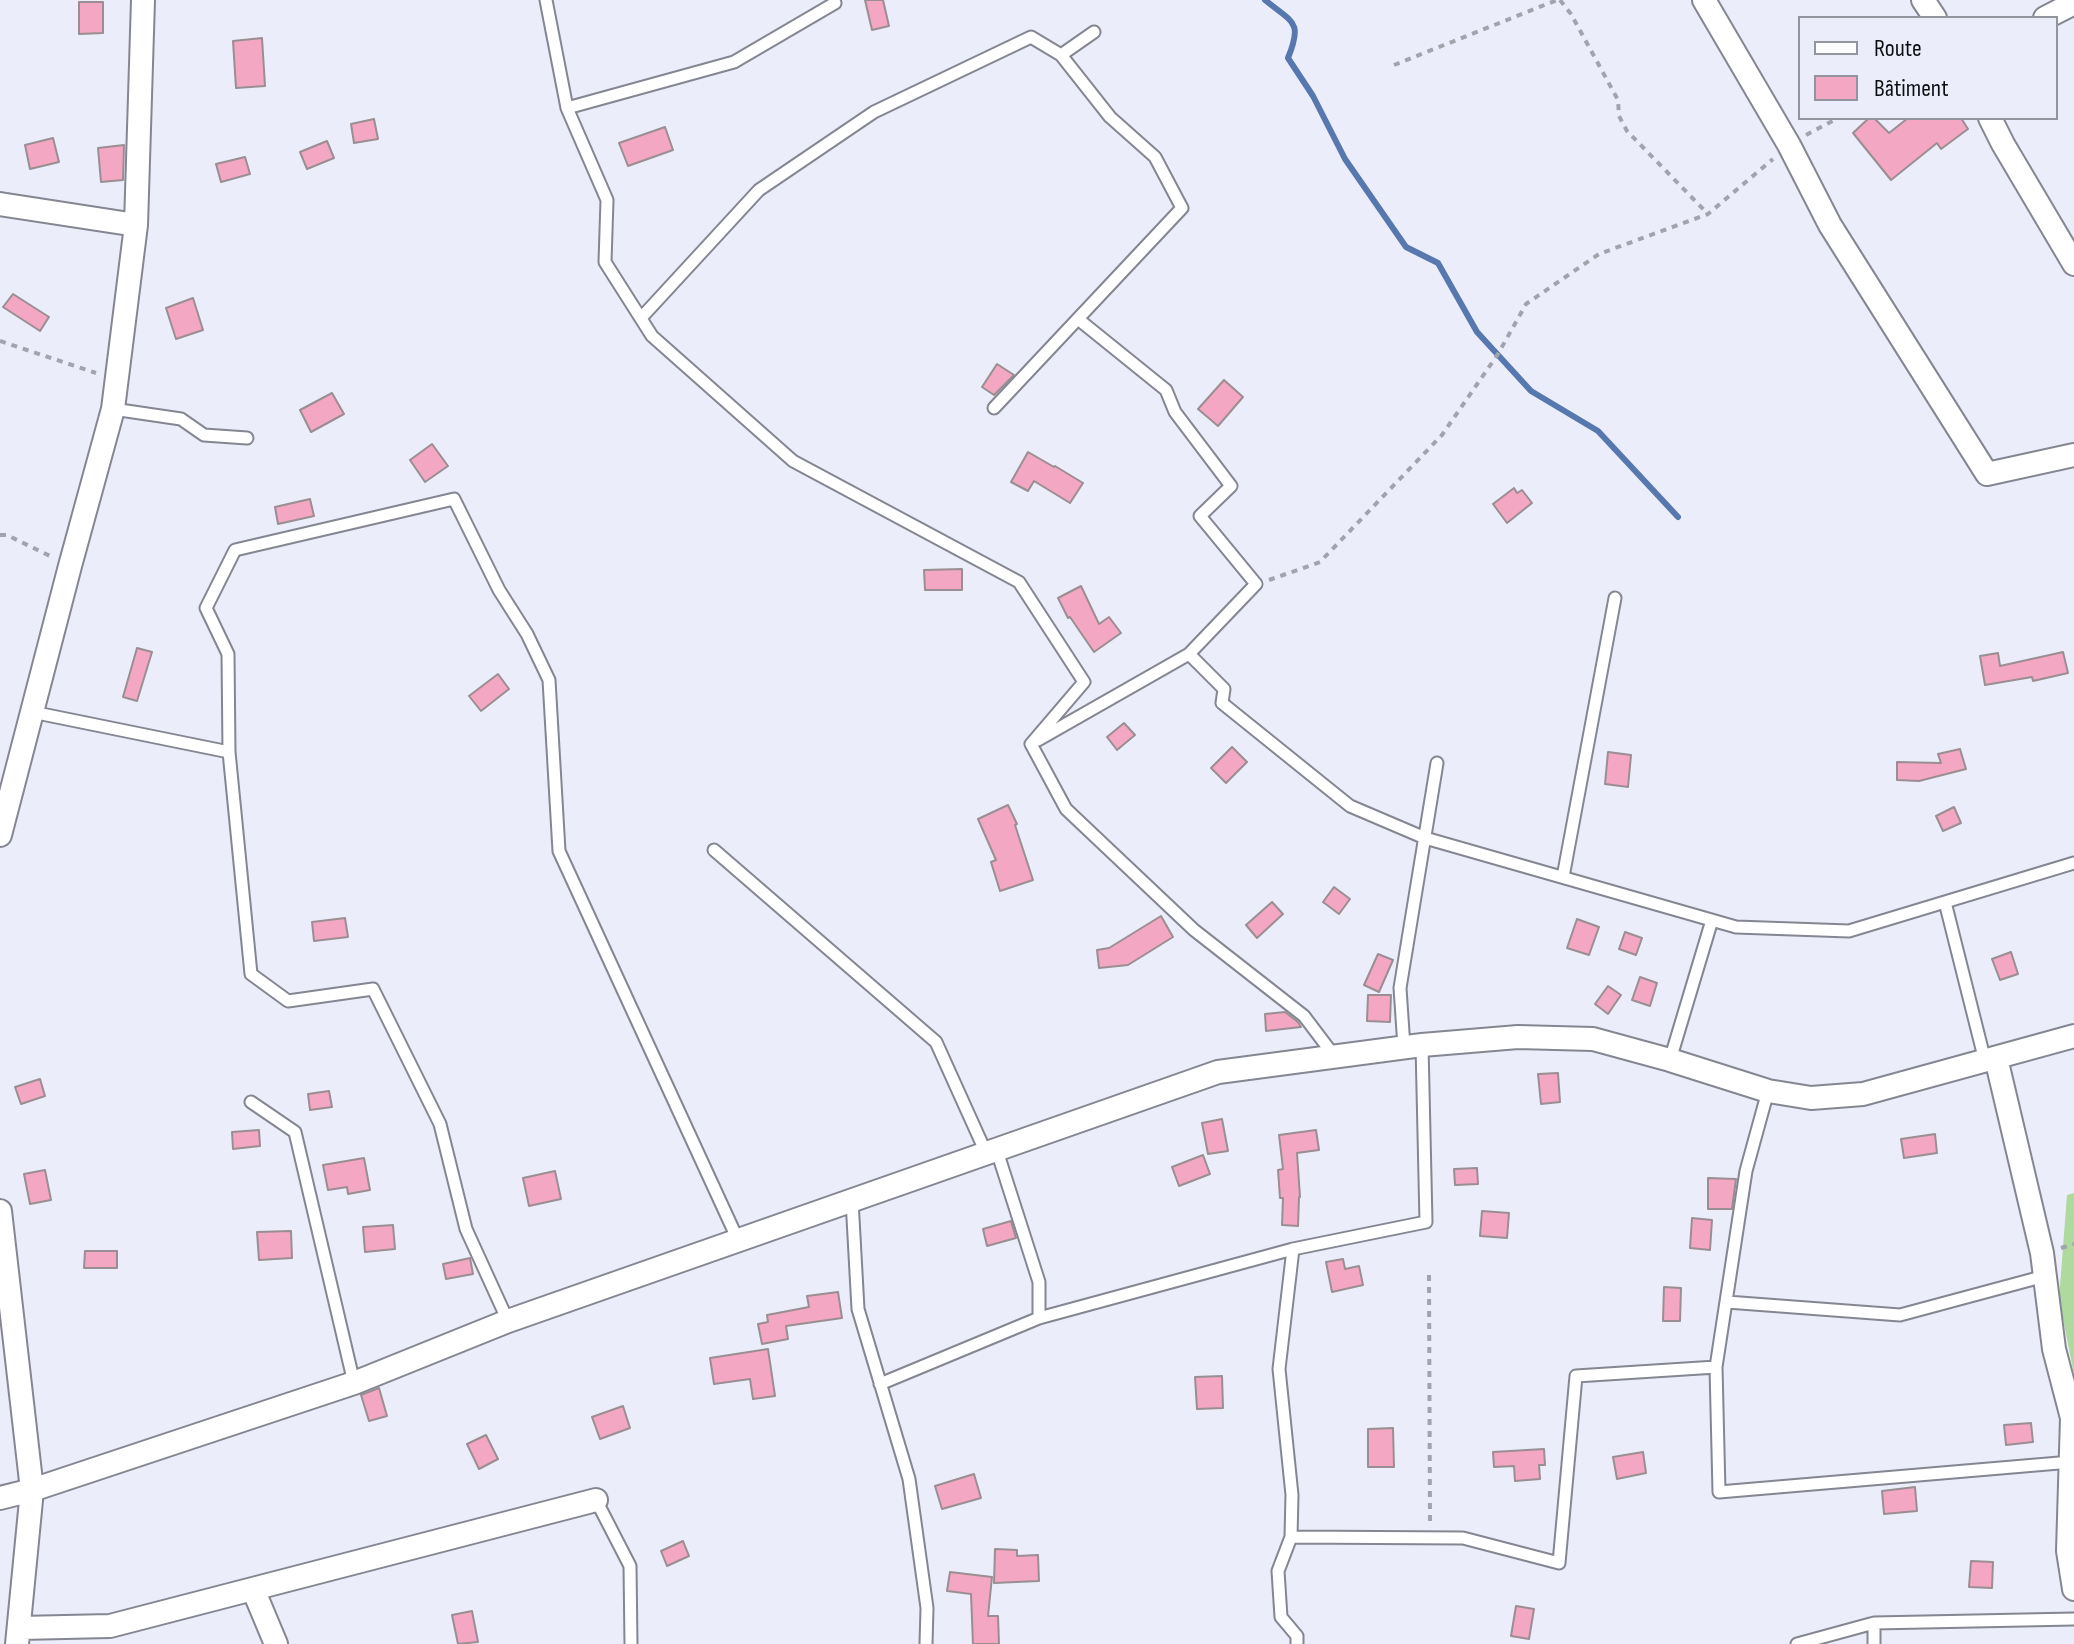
<!DOCTYPE html>
<meta charset="utf-8">
<style>
body{margin:0}
#map{position:relative;width:2074px;height:1644px;overflow:hidden;background:#ebeefa;font-family:"Sofia Sans Condensed",sans-serif}
canvas{display:block}
.legend{position:absolute;left:1798px;top:16px;width:260px;height:104px;box-sizing:border-box;background:#ebeefa;border:2px solid #93959e;margin:0;padding:10px 14px;list-style:none;font-size:24px;color:#0e0f13}
.legend li{display:flex;align-items:center;gap:16px;height:40px}
.legend b{width:40px;border:2px solid #93959e}
</style>
<div id="map">
<canvas width="2074" height="1644"></canvas>
<ul class="legend">
<li><b style="height:10px;background:#fff"></b>Route</li>
<li><b style="height:22px;background:#f4a7c2"></b>Bâtiment</li>
</ul>
</div>
<script>
const context = document.querySelector('canvas').getContext('2d');
context.lineJoin = 'round';
function fill(path, color) { context.fillStyle = color; context.fill(path, 'evenodd'); }
function stroke(path, color, width, dash) { context.strokeStyle = color; context.lineWidth = width; context.lineCap = dash ? 'butt' : 'round'; context.setLineDash(dash || []); context.stroke(path); }
fill(new Path2D(`
 M2074 1193V1374L2059 1299 2067 1195Z`), '#aeda9f');
stroke(new Path2D(`
 M1265 0C1293 23 1303 21 1288 58L1313 96 1345 159 1406 247 1438 263 1477 332 1531 391 1598 431 1678 517`), '#5778ae', 6);
const building = new Path2D(`
 M865 0H883L889 26 872 30Z
 M79 2H103V33L79 34Z
 M262 38 265 86 236 88 233 41Z
 M1869 118H1874L1889 133 1908 118H1961L1968 129 1941 149 1937 143 1891 180 1853 133Z
 M374 119 378 139 354 143 351 124Z
 M665 127 673 150 628 166 619 143Z
 M53 138 59 162 30 169 25 145Z
 M327 141 334 158 307 169 300 152Z
 M124 145 123 180 101 182 98 148Z
 M245 157 250 174 221 182 216 164Z
 M13 294 49 317 40 331 3 307Z
 M193 298 203 330 176 339 166 308Z
 M997 364 1014 375 994 395 982 387Z
 M1224 380 1243 397 1218 426 1198 409Z
 M332 393 344 414 311 432 300 410Z
 M432 444 448 466 425 482 410 460Z
 M1028 452 1054 467 1055 466 1083 483 1070 503 1034 481 1028 491 1011 482Z
 M1514 488 1517 493 1522 490 1532 503 1507 523 1493 504Z
 M310 499 314 516 278 524 275 507Z
 M962 569V590H925L924 570Z
 M1081 586 1099 624 1109 617 1121 633 1094 652 1070 617 1068 618 1058 598Z
 M137 648 152 652 137 701 123 697Z
 M2063 652 2068 673 2033 681 2032 677 1985 685 1980 656 1998 653 2000 666Z
 M498 674 509 689 481 711 469 696Z
 M1124 723 1135 735 1117 750 1107 737Z
 M1232 747 1247 762 1226 783 1211 768Z
 M1960 749 1966 769 1919 781 1897 780V762L1941 763 1938 754Z
 M1608 752 1631 755 1628 787 1605 784Z
 M1008 805 1017 824 1015 825 1033 880 1000 891 991 862 996 860 978 819Z
 M1954 807 1961 823 1943 831 1936 816Z
 M1334 887 1350 899 1339 914 1323 902Z
 M1272 902 1283 914 1257 938 1246 925Z
 M1161 916 1173 937 1128 965 1099 968 1097 950 1109 948Z
 M345 918 348 937 314 941 312 922Z
 M1577 919 1599 927 1589 955 1567 948Z
 M1625 932 1642 938 1636 955 1619 949Z
 M2011 952 2018 974 2000 980 1992 959Z
 M1378 954 1393 960 1379 992 1364 985Z
 M1640 977 1657 983 1650 1006 1632 1000Z
 M1608 986 1621 995 1608 1014 1595 1004Z
 M1368 995H1391L1390 1022 1367 1021Z
 M1285 1012 1298 1022 1301 1027 1266 1031 1265 1014Z
 M1558 1073 1560 1102 1541 1104 1538 1074Z
 M40 1079 45 1096 21 1104 15 1087Z
 M329 1091 332 1107 310 1110 308 1094Z
 M1222 1119 1228 1151 1208 1154 1202 1123Z
 M259 1130 260 1146 233 1149 232 1132Z
 M1316 1130 1319 1150 1297 1153 1300 1197H1299L1298 1226 1282 1225 1283 1198H1280L1278 1170 1283 1169 1279 1135Z
 M1935 1134 1937 1153 1904 1158 1901 1139Z
 M1203 1155 1210 1174 1179 1186 1172 1167Z
 M364 1158 370 1190 348 1194 347 1187 328 1190 323 1165Z
 M1477 1168 1478 1184 1455 1185 1454 1169Z
 M45 1170 51 1200 30 1204 24 1174Z
 M555 1171 561 1199 529 1206 523 1178Z
 M1708 1178 1736 1179 1732 1209H1708Z
 M1482 1211 1509 1213 1507 1238 1480 1236Z
 M1692 1218 1712 1220 1710 1250 1690 1248Z
 M1011 1221 1016 1238 987 1246 983 1229Z
 M393 1225 395 1249 365 1252 363 1227Z
 M291 1231 292 1258 259 1260 257 1232Z
 M85 1251H117V1268H84Z
 M470 1258 473 1274 446 1279 443 1264Z
 M1343 1259 1345 1269 1359 1266 1363 1285 1332 1292 1326 1262Z
 M1664 1287 1681 1288 1680 1321H1663Z
 M838 1292 842 1318 786 1326 788 1339 762 1344 758 1324 768 1322 767 1315 809 1307 807 1296Z
 M768 1349 775 1396 753 1399 750 1379 714 1384 710 1358Z
 M1222 1376 1223 1408 1197 1409 1195 1377Z
 M379 1388 387 1416 369 1421 361 1395Z
 M623 1406 630 1428 600 1439 592 1417Z
 M2031 1423 2033 1442 2006 1445 2004 1425Z
 M1393 1428 1394 1467H1368V1429Z
 M486 1435 498 1459 479 1469 467 1444Z
 M1544 1449 1545 1465H1539L1540 1479 1515 1481 1514 1466 1494 1467 1493 1452Z
 M1643 1452 1646 1473 1617 1479 1613 1457Z
 M974 1474 981 1498 942 1509 935 1486Z
 M1915 1487 1917 1511 1884 1514 1882 1491Z
 M683 1541 689 1556 667 1566 661 1551Z
 M995 1549 1017 1550V1556L1038 1555 1039 1581 994 1583Z
 M1971 1561 1993 1562 1992 1588 1969 1587Z
 M950 1572 992 1577 988 1616H998L999 1644H973L971 1594 947 1591Z
 M1516 1606 1534 1609 1529 1639 1511 1636Z
 M472 1611 478 1642 458 1644 452 1615Z`);
fill(building, '#f4a7c2');
stroke(building, '#9a8e92', 2);
const service = new Path2D(`
 M546 0 567 108
 M835 3 734 62 567 108 607 200 605 262 652 336 793 461 1019 582 1084 682 1031 744 1066 809 1194 930 1304 1016 1335 1057
 M641 318 759 190 874 112 1031 37 1061 55 1094 32
 M994 408 1182 208 1155 157 1110 117 1061 55
 M113 409 181 419 204 435 247 438
 M1189 654 1224 689 1222 703 1350 806 1425 838 1736 927 1849 931 2074 863
 M32 712 229 752 251 974 288 1001 373 989 440 1124 466 1229 508 1321
 M1038 740 1189 654 1256 584 1200 516 1231 486 1175 412 1166 390 1078 319
 M229 752 228 654 206 608 235 550 454 499 499 590 527 634 549 680 559 851 738 1240
 M714 850 936 1042 987 1155
 M1563 877 1615 598
 M1945 902 1985 1061
 M1422 1045 1426 1222 1293 1249 1279 1369 1292 1495 1291 1537 1463 1538 1559 1563 1576 1376 1716 1367
 M1404 1047 1400 988 1437 763
 M1670 1060 1712 920
 M1768 1091 1746 1171 1716 1367 1719 1492 2071 1462
 M251 1102 295 1132 354 1383
 M997 1151 1039 1282V1318
 M852 1200 858 1309 909 1479 927 1608 926 1644
 M1727 1302 1900 1315 2045 1276
 M880 1384 1039 1318 1293 1249
 M596 1500 630 1566 631 1644
 M1291 1537 1278 1571 1281 1617 1297 1636V1644
 M1797 1644 1874 1623
 M1874 1644V1623L2074 1619`);
const minor = new Path2D(`
 M1704 0 1789 145 1830 225 1987 474 2074 455
 M1923 0 1935 18
 M2045 18 2074 3
 M1990 118 2003 144 2074 264
 M0 204 136 225
 M0 835 70 566 113 409 136 225 143 0
 M1996 1058 2042 1253 2054 1349 2072 1418 2068 1551 2074 1589
 M0 1211 32 1490 17 1644
 M0 1498 32 1490 354 1383 508 1321 1218 1072 1422 1045 1518 1037 1593 1039 1670 1060 1768 1091 1811 1098 1863 1094 2074 1036
 M253 1589 276 1644
 M20 1628 110 1626 596 1500`);
stroke(service, '#848691', 15);
stroke(minor, '#848691', 26);
stroke(new Path2D(`
 M1560 0 1571 14 1618 100 1619 116 1627 131 1708 214
 M1394 65 1557 0
 M1806 135 1838 118
 M0 341 96 373
 M0 535H7L52 557
 M1269 580 1320 562 1442 435 1498 354 1526 304 1599 254 1708 214 1773 159
 M2061 1248 2074 1244
 M1429 1275 1430 1523`), '#a1a3ad', 4, [6, 6]);
stroke(service, '#fff', 11);
stroke(minor, '#fff', 22);
</script>
